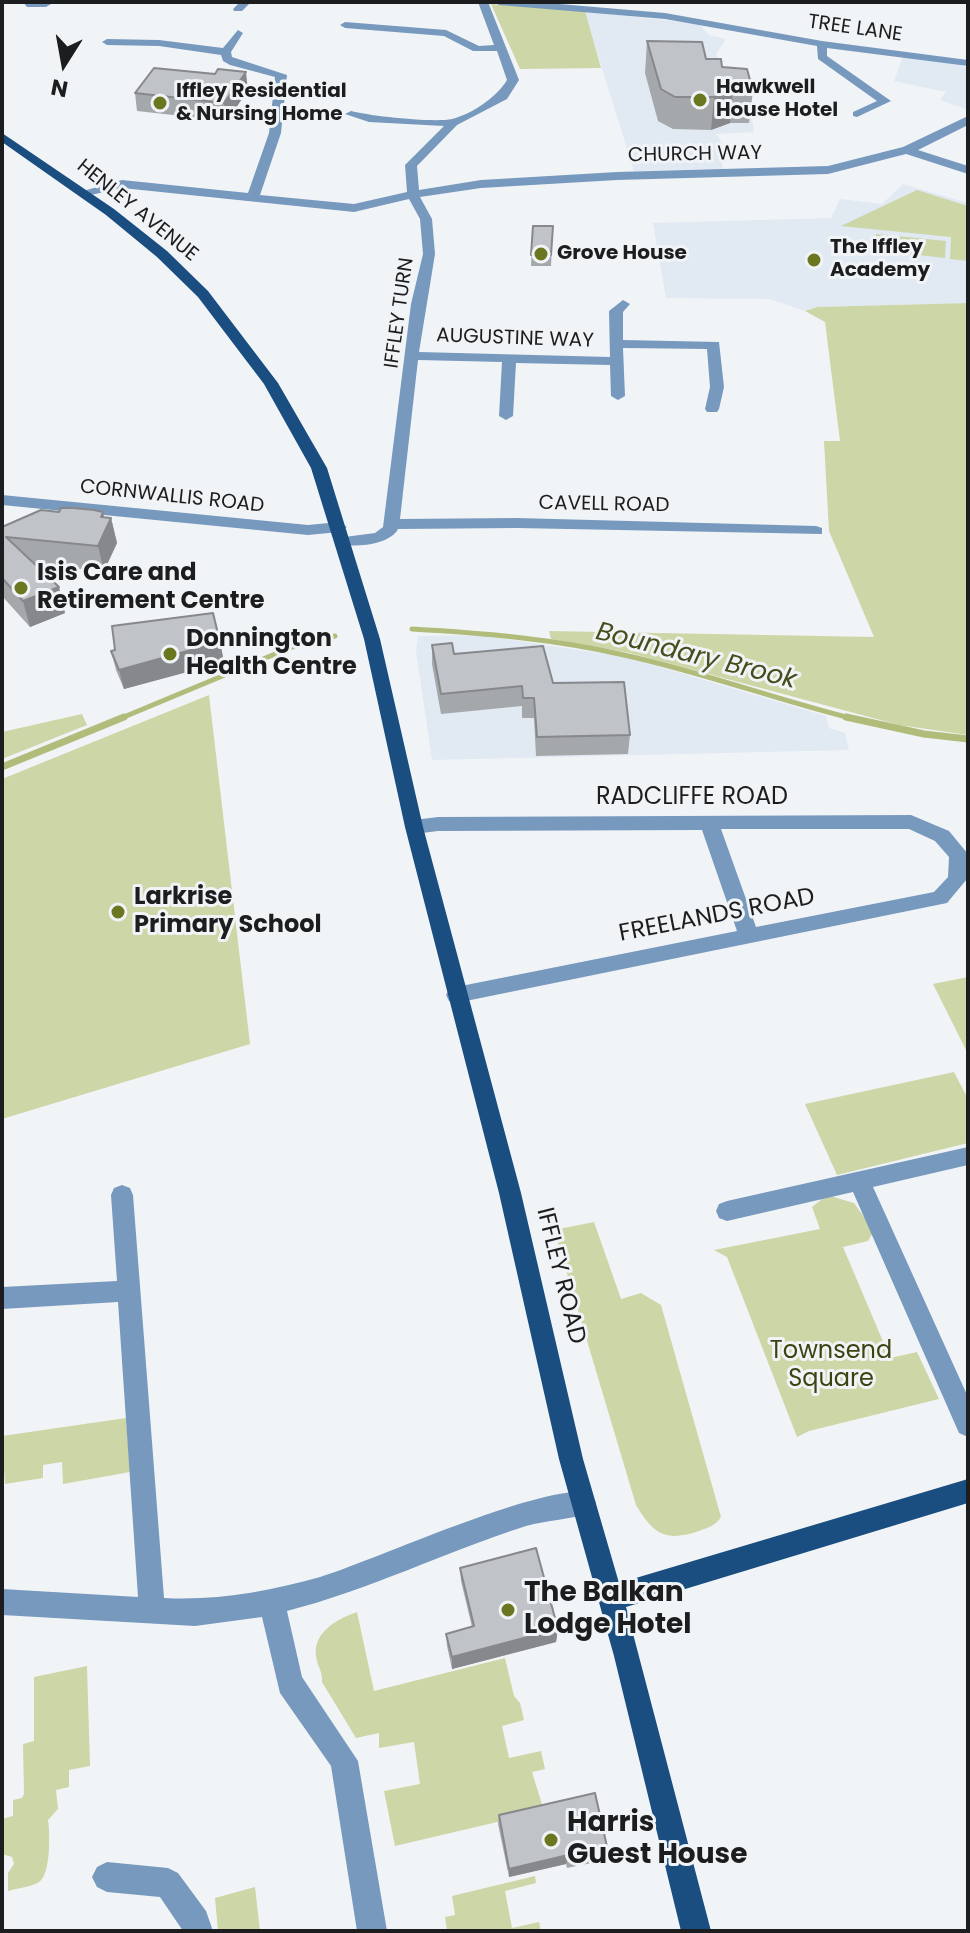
<!DOCTYPE html>
<style>
body{margin:0}
#map{position:relative;width:970px;height:1933px;overflow:hidden;background:#f1f4f7;font-family:Poppins,sans-serif}
canvas{display:block}
.frame{position:absolute;inset:0;border:4px solid #1c1d1e;pointer-events:none}
.north{position:absolute;left:24px;top:24px;width:80px;height:80px;-webkit-text-stroke:6px #f1f4f7;paint-order:stroke;rotate:191deg;font-size:22px;font-weight:700;line-height:32px;text-align:center;color:#1c1d1e}
.north::after{content:'';display:block;margin:auto;width:28px;height:36px;background:#1c1d1e;clip-path:polygon(50% 0,100% 100%,50% 72%,0 100%)}
</style>
<div id="map">
<canvas width="970" height="1933"></canvas>
<div class="frame"></div>
<div class="north">N</div>
</div>
<script>
const context = document.querySelector('canvas').getContext('2d');
context.lineJoin = 'round';
function fill(path, color) { context.fillStyle = color; context.fill(path, 'evenodd'); }
function stroke(path, color, width, dash) { context.strokeStyle = color; context.lineWidth = width; context.lineCap = dash ? 'butt' : 'round'; context.setLineDash(dash || []); context.stroke(path); }
function label(font, color, halo, rows, align = 'center') {
  context.font = font + ' Poppins,sans-serif'; context.lineWidth = 6; context.setLineDash([]); context.textBaseline = 'middle'; context.strokeStyle = halo; context.fillStyle = color; for (const [text, x, y, turn = 0] of rows) {
    context.save(); context.translate(x, y); context.rotate((+turn || 0) * Math.PI / 180); context.textAlign = isNaN(turn) ? turn : align; if (halo) context.strokeText(text, 0, 0); context.fillText(text, 0, 0); context.restore();
  }
}
fill(new Path2D(`
 M584 11 699 24 709 35 726 39 716 54 725 78 751 113 754 132 716 134 725 147 720 153 723 169 634 171Z
 M903 56 960 62V65L968 69V110L940 100 946 92 894 81Z
 M903 184 968 203V303L817 307 805 311 770 299 666 298 653 223 831 218 840 199 882 204Z
 M479 635 626 657 826 716 829 728 845 733 849 750 432 760 416 651 418 636Z`), '#e1e9f3');
fill(new Path2D(`
 M491 4 585 11 601 68 520 69Z
 M917 190 968 206V261L950 259 951 237 841 226Z
 M876 234 946 241 945 258 874 250Z
 M968 303V735L899 725 630 653 551 639 549 631 874 637 829 531 824 441H840L825 322 805 311 817 307Z
 M209 695 250 1044 2 1119V779Z
 M82 714 87 725 2 759V732Z
 M968 977V1054L933 984Z
 M954 1072 968 1099V1143L837 1175 805 1104Z
 M827 1195 854 1203 874 1231 868 1241 843 1247 890 1358 917 1352 939 1399 809 1431 797 1437 727 1257 714 1250 820 1229 812 1207Z
 M594 1222 621 1299 641 1293 661 1305 721 1517C715 1526 709 1527 699 1531 666 1542 654 1535 636 1505L554 1230Z
 M126 1418 130 1472 63 1484 62 1462 43 1465V1478L5 1484 2 1436Z
 M357 1612 374 1691 505 1658 514 1696 520 1703 524 1720 502 1726 509 1758 541 1751 545 1769 532 1772 544 1811 395 1846 384 1791 420 1784 414 1742 379 1748V1733L356 1738 322 1682C323 1672 317 1666 316 1656 313 1632 337 1619 357 1612Z
 M87 1666 90 1766 69 1770V1787L56 1790 58 1809 48 1820C50 1832 51 1875 39 1882 32 1887 17 1888 8 1891V1873L14 1864 12 1857 2 1854V1819L13 1816V1800L22 1798 24 1794 23 1744 34 1741V1677Z
 M535 1876 536 1883 505 1891 512 1928 539 1922 541 1931H447L445 1917 455 1915 452 1896Z
 M255 1887 260 1931H218L215 1898Z`), '#cdd6a6');
stroke(new Path2D(`
 M412 629C483 633 554 639 624 655 702 672 777 700 854 719
 M119 719 292 647 335 636`), '#b1bc7a', 5);
stroke(new Path2D(`
 M846 717 924 734 968 739
 M2 767 124 717`), '#b1bc7a', 7);
fill(new Path2D(`
 M23 2H50L51 4 46 7H27Z
 M240 2H251L242 11H234L233 9Z
 M478 2H488L519 80 507 99 457 125 417 166 419 190 481 180 617 172 828 166 903 147 968 116V125L918 150 968 166V174L906 154 828 174 617 180 481 188 420 197 432 219 435 254 419 352 610 357 609 311 623 300 630 304 623 312V340L719 342 724 387 719 409 717 412H707L705 409 710 387 707 349 623 348 625 396 618 400 611 396 610 365 516 363 513 416 506 420 499 416 502 362 418 360 400 519 517 518 816 526 822 528V534L517 528 398 529C390 545 354 548 337 544V538L375 533 383 527 411 304 423 254 420 219 409 199 354 212 122 188 82 197 76 193 122 180 248 193 269 133 275 77 230 65 223 61 221 55 159 46 107 45 102 42 107 39 159 40 223 48 238 30 243 33 231 52 232 57 287 75 281 133 260 195 354 204 407 192 405 165 444 126 369 122 345 114 351 111C370 116 434 123 452 119 472 114 497 97 507 80L497 51H473L444 36 345 28 340 25 345 22 446 30 479 46 494 45Z
 M494 2H536L665 13 822 41 968 60V66L827 48V56L891 101 857 117 853 116V112L877 101 818 59 817 46 665 19 499 5Z
 M2 495 308 525 339 522 347 527 339 532 308 535 2 505Z
 M911 815 949 831 968 854 967 879 947 903 456 1003 449 1001 446 995 449 989 456 987 737 931 702 830 438 831 414 834 405 827 414 820 438 817ZM721 829H909L935 841 949 857 948 877 934 892 756 927Z
 M968 1147V1165L873 1187 968 1397V1437L959 1433 853 1192 727 1221 719 1218 716 1211 719 1204 727 1201Z
 M122 1185 130 1188 133 1195 164 1598C216 1601 270 1591 320 1577 371 1562 553 1478 592 1494L596 1503 592 1512C571 1520 547 1520 526 1526 445 1552 369 1590 287 1611L302 1677 358 1761 387 1931H357L331 1766 280 1693 262 1617 195 1626 2 1615V1589L138 1597 118 1302 2 1309V1287L117 1281 111 1195 114 1188Z
 M107 1862 168 1868 178 1873 206 1911 213 1931H183L160 1897 107 1892 97 1887 92 1877 97 1867Z`), '#7899be');
fill(new Path2D(`
 M2 133 114 209 167 251 208 291 278 383 327 468 380 639 423 827 521 1193 583 1459 619 1583 968 1479V1503L626 1607 711 1931H681L614 1656 559 1459 499 1193 405 827 364 639 311 468 264 384 198 297 157 257 106 215 2 142Z`), '#1a4d80');
fill(new Path2D(`
 M647 41 706 59 722 67 753 91 749 123H730L711 130 673 129 658 121 645 73Z
 M248 90 227 121 137 111 135 93Z
 M533 226H553L551 266H531Z
 M59 512H103L104 517 111 518 117 543 104 571 35 565 65 613 30 627 2 596V527Z
 M220 642 224 662 124 689 116 670 111 651Z
 M432 645 454 654 553 683 630 735 628 754 536 756 534 718H522V706L441 714 432 664Z
 M460 1568 558 1629 556 1642 452 1669 447 1646 446 1634 472 1627 461 1581Z
 M499 1815 608 1851 606 1860 567 1868 566 1864 509 1877 498 1824Z`), '#a5a8ab');
fill(new Path2D(`
 M246 72 248 90 227 121 224 103Z
 M733 91 730 123 711 130 714 97Z
 M103 512 106 528 111 518 117 543 104 571 98 546 101 517Z
 M59 587 65 613 30 627 23 601Z
 M220 642 224 662 124 689 119 670Z
 M558 1629 556 1642 452 1669V1657Z
 M568 1855 566 1864 509 1877V1869Z`), '#86888b');
const building = new Path2D(`
 M647 41 702 42 706 59H721L722 67 747 69 753 91H733L714 97H675L661 89Z
 M154 68 215 74 218 69 246 72 224 103 135 93Z
 M533 226H553L551 255H531Z
 M61 508H73L94 510 103 512 101 517 111 518 98 546 6 537 59 587 23 601 2 578V527L41 510 59 512Z
 M213 613 220 642 119 670 111 651 115 650 112 626Z
 M452 643 454 654 543 646 553 683 624 682 630 735 537 737 534 698H523L522 686 441 694 432 645Z
 M536 1548 558 1629 452 1657 446 1634 474 1626 460 1568Z
 M595 1793 608 1851 569 1860 568 1855 509 1869 499 1815Z`);
fill(building, '#c0c3c7');
stroke(building, '#86888b', 2);
for (const [x, y, r, color] of [
 [700,100,8,"#6b7621"],
 [160,103,8,"#6b7621"],
 [541,254,8,"#6b7621"],
 [814,260,8,"#6b7621"],
 [21,588,8,"#6b7621"],
 [170,654,8,"#6b7621"],
 [118,912,8,"#6b7621"],
 [508,1610,8,"#6b7621"],
 [551,1840,8,"#6b7621"]
]) { const dot = new Path2D(); dot.arc(x, y, r, 0, 2 * Math.PI); context.fillStyle = color; context.fill(dot); stroke(dot, '#f1f4f7', 3); }
label('20px', '#1c1d1e', '#f1f4f7', [
 ["TREE LANE",855,29,8],
 ["CHURCH WAY",695,155,-1],
 ["HENLEY AVENUE",137,211,39],
 ["IFFLEY TURN",400,313,-82],
 ["AUGUSTINE WAY",515,339,2],
 ["CORNWALLIS ROAD",172,497,6],
 ["CAVELL ROAD",604,505,1]
]);
label('bold 20px', '#1c1d1e', '#f1f4f7', [
 ["Hawkwell",716,88],
 ["House Hotel",716,111],
 ["Iffley Residential",176,92],
 ["& Nursing Home",176,115],
 ["The Iffley",830,248],
 ["Academy",830,271],
 ["Grove House",557,254]
], 'left');
label('bold 24px', '#1c1d1e', '#f1f4f7', [
 ["Isis Care and",37,574],
 ["Retirement Centre",37,602],
 ["Donnington",186,640],
 ["Health Centre",186,668],
 ["Larkrise",134,898],
 ["Primary School",134,926]
], 'left');
label('24px', '#1c1d1e', '#f1f4f7', [
 ["RADCLIFFE ROAD",692,798],
 ["FREELANDS ROAD",717,916,-11],
 ["IFFLEY ROAD",560,1276,76]
]);
label('24px', '#3c4311', '#f1f4f7', [
 ["Townsend",831,1352],
 ["Square",831,1380]
]);
label('italic 26px', '#464d1c', '#f1f4f7', [
 ["Boundary Brook",696,657,14]
]);
label('bold 28px', '#1c1d1e', '#f1f4f7', [
 ["The Balkan",524,1594],
 ["Lodge Hotel",524,1626],
 ["Harris",567,1824],
 ["Guest House",567,1856]
], 'left');
</script>
